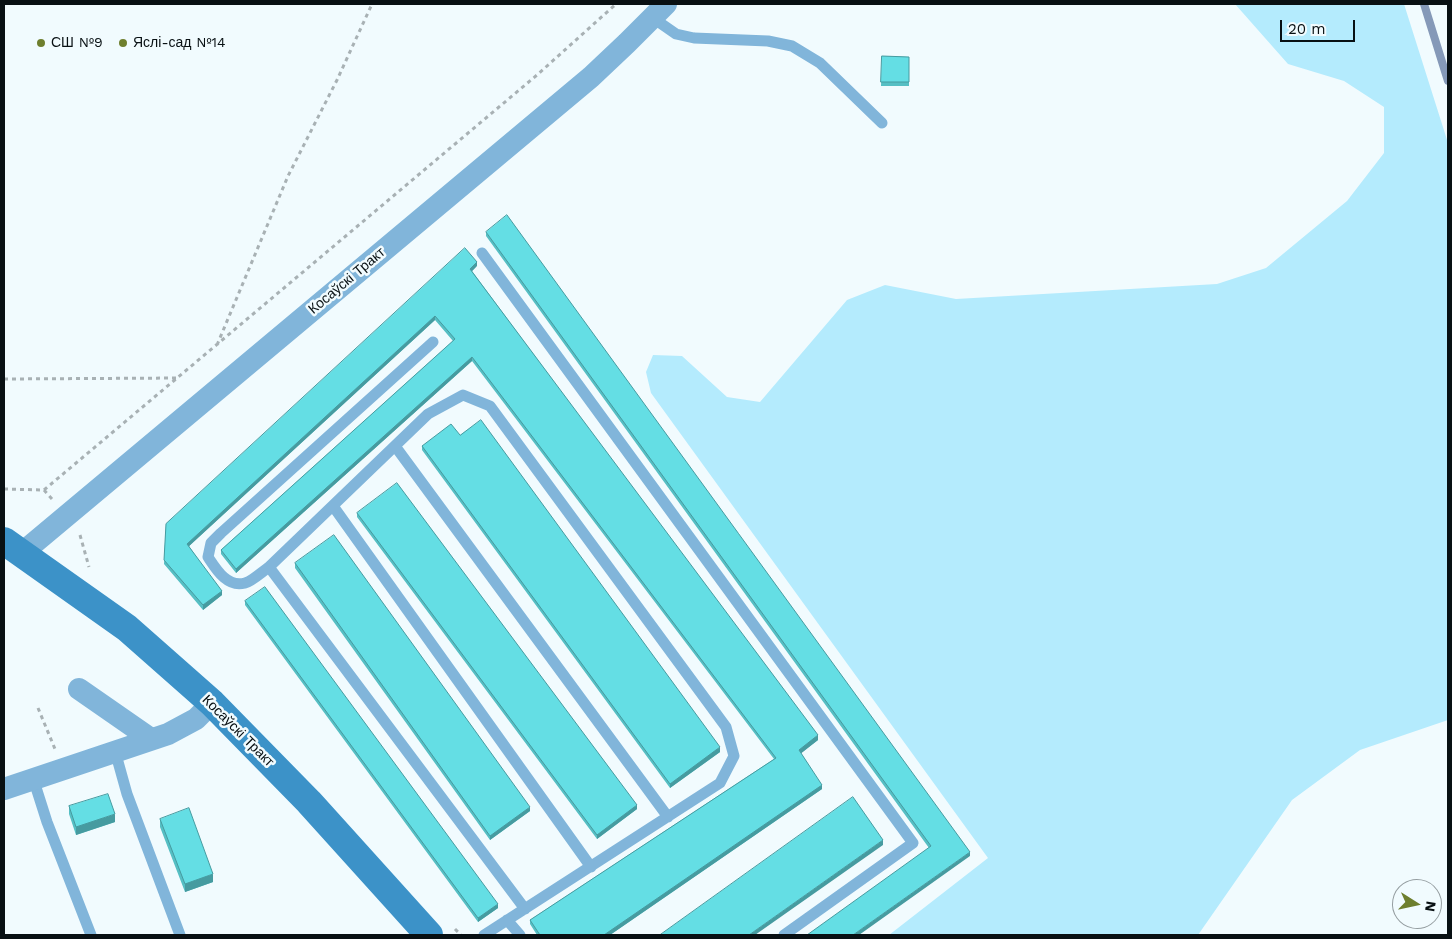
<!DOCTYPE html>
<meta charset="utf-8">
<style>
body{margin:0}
#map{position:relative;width:1452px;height:939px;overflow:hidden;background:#f1fbfe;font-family:"Work Sans",sans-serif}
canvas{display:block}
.frame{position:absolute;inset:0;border:5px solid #081013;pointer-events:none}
.north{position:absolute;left:1392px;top:879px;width:50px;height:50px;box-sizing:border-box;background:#f1fbfe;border:1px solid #949da0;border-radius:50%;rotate:100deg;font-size:14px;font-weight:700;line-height:20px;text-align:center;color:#081013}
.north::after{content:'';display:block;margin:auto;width:18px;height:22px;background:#6e7f2e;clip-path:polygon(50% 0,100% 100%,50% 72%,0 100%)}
.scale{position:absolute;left:1280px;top:20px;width:75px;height:22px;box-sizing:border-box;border:2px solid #081013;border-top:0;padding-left:6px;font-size:15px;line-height:18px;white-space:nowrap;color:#081013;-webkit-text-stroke:4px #f1fbfe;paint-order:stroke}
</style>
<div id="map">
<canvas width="1452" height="939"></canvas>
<div class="frame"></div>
<div class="north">N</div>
<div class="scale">20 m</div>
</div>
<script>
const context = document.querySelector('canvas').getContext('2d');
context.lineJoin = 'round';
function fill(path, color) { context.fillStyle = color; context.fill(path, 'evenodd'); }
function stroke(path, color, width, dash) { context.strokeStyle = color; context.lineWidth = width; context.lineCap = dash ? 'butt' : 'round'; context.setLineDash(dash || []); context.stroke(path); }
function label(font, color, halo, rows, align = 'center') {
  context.font = font + ' "Work Sans",sans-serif'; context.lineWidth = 5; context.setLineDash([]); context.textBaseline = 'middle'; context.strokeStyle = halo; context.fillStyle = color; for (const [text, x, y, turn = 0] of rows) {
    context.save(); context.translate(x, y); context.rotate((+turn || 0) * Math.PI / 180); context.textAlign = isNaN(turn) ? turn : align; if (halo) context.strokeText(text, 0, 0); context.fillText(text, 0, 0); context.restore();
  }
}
fill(new Path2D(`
 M1235 4H1404L1448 143V720L1360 750 1292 800 1198 935H889L988 858 651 393 646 372 653 355 682 356 727 397 760 402 847 300 885 285 956 299 1217 284 1266 268 1347 201 1384 153V107L1344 81 1288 64Z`), '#b4ebfd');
stroke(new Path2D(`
 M1424 4 1448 81`), '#8599b8', 8);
stroke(new Path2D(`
 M217 345 288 176 337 80 372 4
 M4 379 178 378
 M4 489 44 490 52 499
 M44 490 537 75 616 4
 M80 535 89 567
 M38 708 55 749
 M455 929 461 935`), '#a8b1b4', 3, [4, 4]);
stroke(new Path2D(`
 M653 18 676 34 694 38 768 41 792 46 820 63 882 123
 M482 253 913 843 784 935
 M395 446 668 817
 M333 506 591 867
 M269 567C263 571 251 582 245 583 227 588 216 569 208 557L211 543 221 533 433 342
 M115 751 127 794 180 935
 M33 778 47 822 91 935
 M507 920 520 935
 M484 935 720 783 734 756 726 727 490 406 463 395 428 414 269 567 525 909`), '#81b5da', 11);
stroke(new Path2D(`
 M22 553 591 77 627 43 666 4
 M79 689 151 739
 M4 789 168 734 196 719 212 703`), '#81b5da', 22);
stroke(new Path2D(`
 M4 541 127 628 212 703 309 802 429 935`), '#3c92c8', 28);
fill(new Path2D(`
 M882 56 909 57V86H881Z
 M486 232 970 856 929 848 486 236Z
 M477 266 472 271 818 740 801 753 822 789 610 935H537L530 924V920L774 759 472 361 236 573 221 554V550L453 341 435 320 189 546 222 595 203 610 164 564 166 524Z
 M460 435 720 752 670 788 422 450V446Z
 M357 513 637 809 597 839 357 517Z
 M295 563 530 811 490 840 295 568Z
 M245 601 498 908 478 922 245 605Z
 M69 806 115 822 76 835 69 814Z
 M160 819 213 882 185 892 160 827Z`), '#56bfc4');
fill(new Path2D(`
 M477 262V266L470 273V269Z
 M435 316V320L187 548V544Z
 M472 357V361L236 573V569Z
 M222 591V595L203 610V605Z
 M818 735V740L799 755V750Z
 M720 747V752L670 788V784Z
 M822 785V789L610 935H604Z
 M637 805V809L597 839V835Z
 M530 807V811L490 840V836Z
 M115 814V822L76 835V827Z
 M883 840V845L755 935H749Z
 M970 852V856L859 935H853Z
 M213 874V882L185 892V884Z
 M498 904V908L478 922V918Z`), '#469ba0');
const building = new Path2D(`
 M882 56 909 57V82H881Z
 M507 215 970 852 853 935H807L931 846 486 232Z
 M465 248 477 262 470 269 818 735 799 750 822 785 604 935H540L530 920 776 758 472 357 236 569 221 550 455 339 435 316 187 544 222 591 203 605 164 560 166 524Z
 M481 420 720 747 670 784 422 446 451 424 460 435Z
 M397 483 637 805 597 835 357 513Z
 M334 535 530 807 490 836 295 563Z
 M265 587 498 904 478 918 245 601Z
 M108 794 115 814 76 827 69 806Z
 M853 797 883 840 749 935H660Z
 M189 808 213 874 185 884 160 819Z`);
fill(building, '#64dee4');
stroke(building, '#469ba0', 1);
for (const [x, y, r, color] of [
 [41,43,5,"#6e7f2e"],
 [123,43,5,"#6e7f2e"]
]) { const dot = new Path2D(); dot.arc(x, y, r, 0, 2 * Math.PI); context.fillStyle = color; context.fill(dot); stroke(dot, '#f1fbfe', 2); }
label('14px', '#081013', '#f1fbfe', [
 ["СШ №9",51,43],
 ["Яслі-сад №14",133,43]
], 'left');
label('14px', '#081013', '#f1fbfe', [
 ["Косаўскі Тракт",347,281,-40],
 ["Косаўскі Тракт",238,731,45]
]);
</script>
